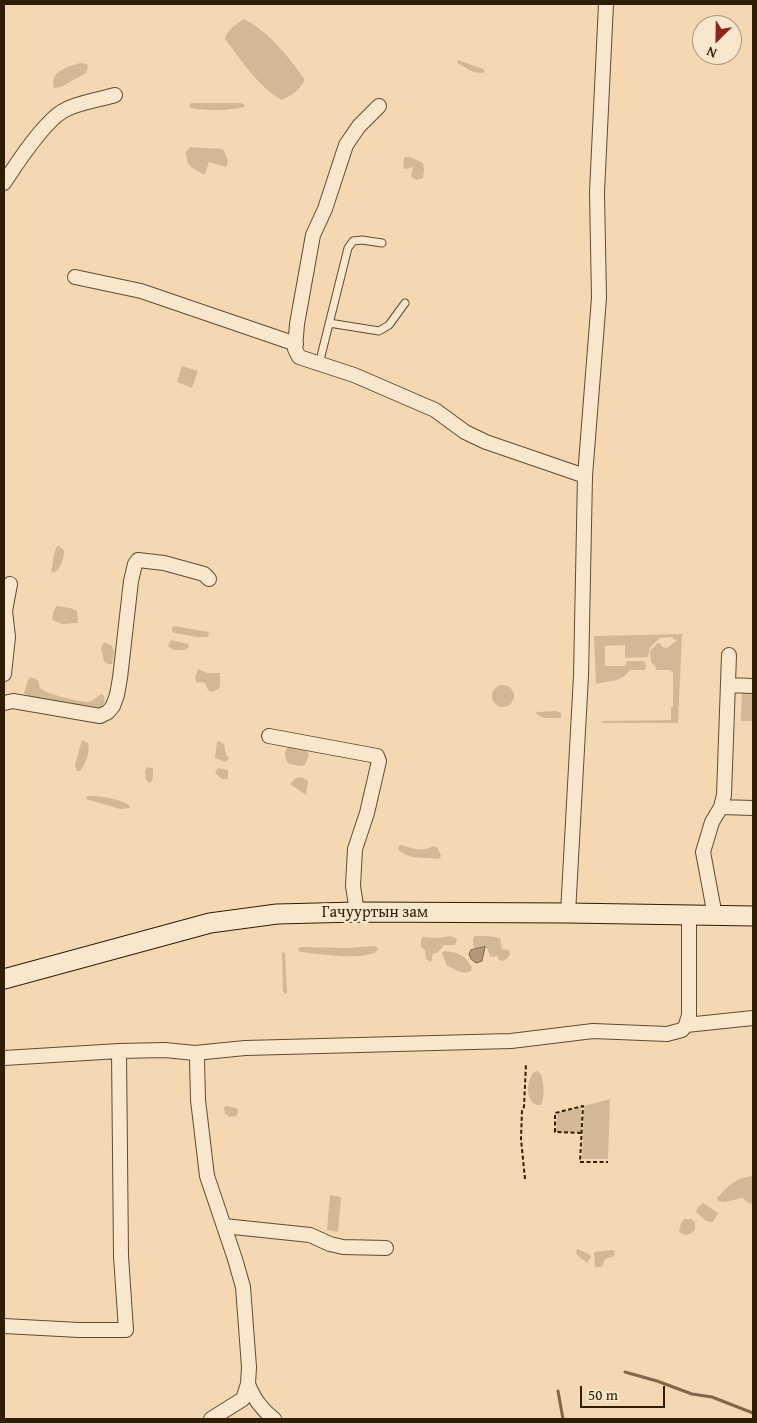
<!DOCTYPE html>
<meta charset="utf-8">
<style>
body{margin:0}
#map{position:relative;width:757px;height:1423px;overflow:hidden;background:#f5d8b2;font-family:"Gentium Book Plus",serif}
canvas{display:block}
.frame{position:absolute;inset:0;border:5px solid #2f1e05;pointer-events:none}
.north{position:absolute;left:692px;top:15px;width:50px;height:50px;box-sizing:border-box;background:#f8e6cd;border:1px solid #a8967d;border-radius:50%;rotate:203deg;font-size:14px;font-weight:700;line-height:20px;text-align:center;color:#2f1e05}
.north::after{content:'';display:block;margin:auto;width:18px;height:22px;background:#8f2418;clip-path:polygon(50% 0,100% 100%,50% 72%,0 100%)}
.scale{position:absolute;left:580px;top:1386px;width:85px;height:22px;box-sizing:border-box;border:2px solid #2f1e05;border-top:0;padding-left:6px;font-size:15px;line-height:18px;white-space:nowrap;color:#2f1e05;-webkit-text-stroke:4px #f8e6cd;paint-order:stroke}
</style>
<div id="map">
<canvas width="757" height="1423"></canvas>
<div class="frame"></div>
<div class="north">N</div>
<div class="scale">50 m</div>
</div>
<script>
const context = document.querySelector('canvas').getContext('2d');
context.lineJoin = 'round';
function fill(path, color) { context.fillStyle = color; context.fill(path, 'evenodd'); }
function stroke(path, color, width, dash) { context.strokeStyle = color; context.lineWidth = width; context.lineCap = dash ? 'butt' : 'round'; context.setLineDash(dash || []); context.stroke(path); }
function label(font, color, halo, rows, align = 'center') {
  context.font = font + ' "Gentium Book Plus",serif'; context.lineWidth = 5; context.setLineDash([]); context.textBaseline = 'middle'; context.strokeStyle = halo; context.fillStyle = color; for (const [text, x, y, turn = 0] of rows) {
    context.save(); context.translate(x, y); context.rotate((+turn || 0) * Math.PI / 180); context.textAlign = isNaN(turn) ? turn : align; if (halo) context.strokeText(text, 0, 0); context.fillText(text, 0, 0); context.restore();
  }
}
fill(new Path2D(`
 M244 19C268 31 290 58 305 80 299 90 292 96 281 100 257 85 242 61 225 39 227 30 236 24 244 19Z
 M458 60 483 69 485 71 484 73 473 72 457 63Z
 M81 63 87 64 88 66 86 73 61 87 54 88C49 71 69 66 81 63Z
 M241 103 245 105 244 107C226 111 208 111 191 108L189 106 191 103Z
 M190 147 223 149 228 161 227 166 226 167 209 162 205 174H203C192 168 186 166 186 152Z
 M405 157H410L423 163 424 170 423 178 417 180 413 178 411 176 413 167 404 169 403 162Z
 M182 366 198 371 192 388 177 382Z
 M57 546H59L64 550C64 558 61 570 53 573L51 570C54 562 53 553 57 546Z
 M57 606 70 608 77 611 78 621 77 623 62 624 52 620 54 610Z
 M174 626 208 632 209 635 207 637H196L175 633 172 632V628Z
 M682 634 678 723H602L603 721 671 720V707H673V673L670 670H656L655 666 651 662 650 651 658 643H660L662 647 667 648 677 640 673 639V637L660 638 650 647 648 657 625 658V645L605 646V666H625L627 661H644L646 664 645 670H630C620 683 611 680 596 684L594 636Z
 M171 640 188 644 189 647C184 652 172 651 168 646Z
 M104 642 112 646 114 652 112 664H108L104 661 101 648Z
 M198 669 207 673H220V685L219 689 211 692 208 690 205 683 202 682 197 683 195 678Z
 M31 677 38 680C39 684 39 688 43 690 51 695 77 701 87 702 93 702 96 697 101 694L104 696 105 701 100 710 28 696 24 693 28 680Z
 M492 696a11 11 0 1 1 22 0a11 11 0 1 1-22 0Z
 M742 692H753V721H741Z
 M556 711 561 713V718H544L536 714 537 712Z
 M82 740 88 743C90 753 86 763 80 771H77L75 765Z
 M219 741 224 744 226 755 229 758 226 762 215 758 217 742Z
 M289 747 307 751 309 754 305 765 300 766 289 764C285 759 284 755 286 749Z
 M147 767 153 768C153 772 154 780 150 783L146 780 145 771Z
 M218 768 228 770V779H222L215 773Z
 M301 777 308 781 306 795 290 784 296 778Z
 M87 796C101 796 117 798 129 805L130 808 120 809 86 799Z
 M401 845C412 848 423 853 433 846L437 847 441 856 440 858 437 859C424 857 407 860 398 849L399 846Z
 M451 936 457 939 455 945H444L438 952 433 954 431 962 426 959 425 950 421 947V940L423 937 437 938Z
 M475 936H488L500 938 502 949 509 950 510 955C507 959 504 962 499 960L497 955 494 957 490 956 487 948 476 949 473 946V939Z
 M376 946 378 949 375 953C354 960 322 954 300 952L298 949 301 947 346 948Z
 M444 951C458 952 464 955 472 967L471 971C460 976 456 968 447 966L442 953Z
 M282 952 285 953 287 993 285 994 283 991Z
 M537 1071 541 1074C544 1084 545 1095 541 1105 525 1106 526 1082 533 1073Z
 M610 1099 608 1159H582L584 1106Z
 M227 1106 238 1109 237 1116 230 1117 225 1114 224 1107Z
 M581 1107V1132H556L557 1113Z
 M752 1176 753 1177V1203L750 1204 742 1198 725 1202 718 1201 717 1198C728 1186 736 1178 752 1176Z
 M330 1195 341 1197 338 1232 327 1230Z
 M703 1203 718 1213 713 1222 706 1221 696 1212 698 1207Z
 M684 1219H691L695 1222V1230C690 1235 684 1237 679 1231L681 1223Z
 M577 1249 589 1254 591 1257 587 1263 576 1254Z
 M612 1250 615 1251 614 1256 605 1259 602 1267H595L594 1252Z`), '#d3b895');
const water = new Path2D(`
 M485 947 482 961 476 963 471 959 469 954 471 950Z`);
fill(water, '#b29977');
stroke(water, '#7e6849', 1);
stroke(new Path2D(`
 M625 1372 657 1381 692 1394 712 1397 753 1413
 M558 1391 563 1419`), '#7e6849', 3);
const service = new Path2D(`
 M329 323 379 331 389 325 405 303
 M319 364 348 248 353 241 362 240 382 243`);
const minor = new Path2D(`
 M379 106 359 126 346 145 325 209 313 235 297 324 295 349 299 357 354 375 435 410 465 432 486 442 585 476
 M4 183C17 163 43 123 63 111 78 102 99 100 115 95
 M75 277 141 291 296 344
 M4 674 8 637 5 611 10 584
 M728 685 753 686
 M4 703 13 701 100 716 108 712 113 706 117 695 120 678 131 581 135 564 138 560 164 563 204 574 209 579
 M269 736 377 756 379 761 367 813 355 849 353 886 357 912
 M721 807 753 808
 M568 913 581 676 585 476 599 298 597 192 606 4
 M715 916 703 852 712 822 721 807 724 795 729 655
 M686 1025 753 1018
 M119 1051 165 1050 195 1053 197 1059 198 1100 207 1176 235 1259 243 1287 249 1367 248 1384 243 1399 211 1419
 M195 1053 245 1048 511 1041 593 1031 667 1034 682 1030 686 1025 689 1015V916
 M4 1058 119 1051 121 1256 126 1330H79L4 1326
 M224 1226 310 1235 330 1244 343 1247 386 1248
 M248 1384C254 1399 261 1409 274 1419`);
const secondary = new Path2D(`
 M4 979 210 923 277 914 357 912 568 913 753 916`);
stroke(service, '#604c30', 9);
stroke(minor, '#604c30', 16);
stroke(secondary, '#2f1e05', 21);
stroke(new Path2D(`
 M581 1133 555 1132V1113L583 1106 580 1162H608
 M525 1179 521 1139 522 1110 524 1107 526 1063`), '#2f1e05', 2, [4, 2.5]);
stroke(service, '#f8e6cd', 7);
stroke(minor, '#f8e6cd', 14);
stroke(secondary, '#f8e6cd', 19);
label('16px', '#2f1e05', '#f8e6cd', [
 ["Гачууртын зам",375,913]
]);
</script>
